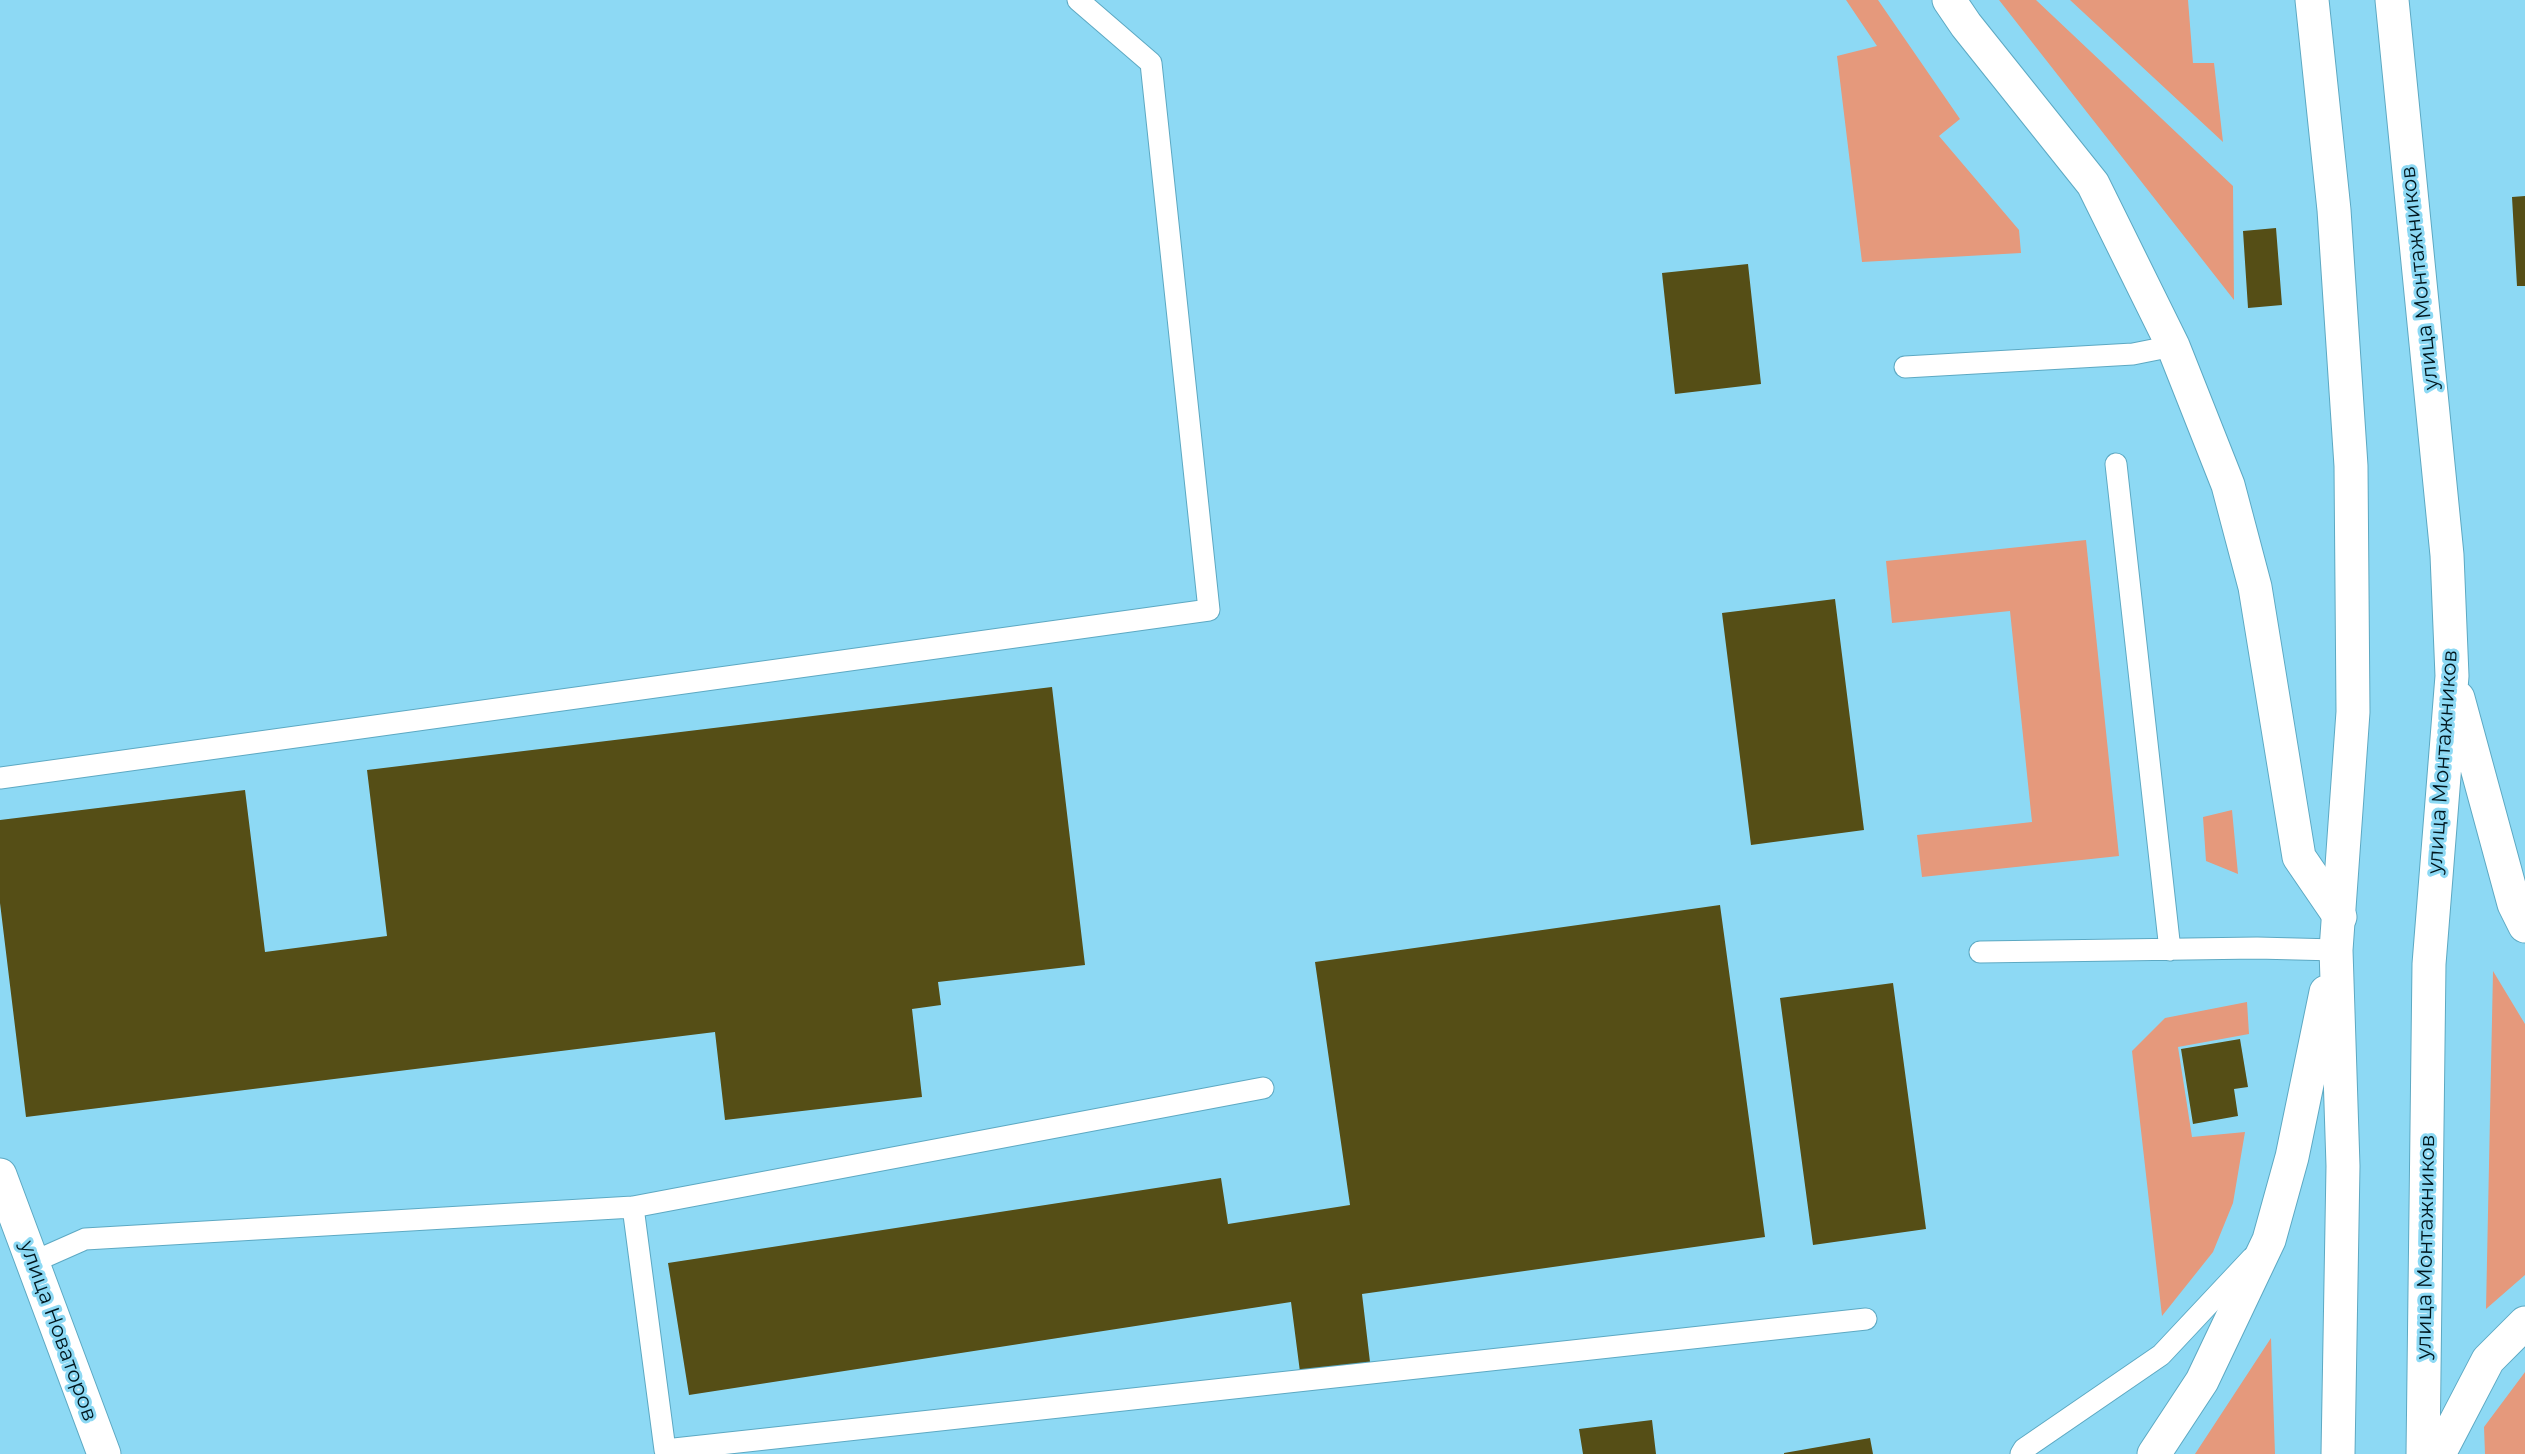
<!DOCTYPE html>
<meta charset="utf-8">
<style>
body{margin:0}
canvas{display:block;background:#8dd9f4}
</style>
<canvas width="2525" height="1454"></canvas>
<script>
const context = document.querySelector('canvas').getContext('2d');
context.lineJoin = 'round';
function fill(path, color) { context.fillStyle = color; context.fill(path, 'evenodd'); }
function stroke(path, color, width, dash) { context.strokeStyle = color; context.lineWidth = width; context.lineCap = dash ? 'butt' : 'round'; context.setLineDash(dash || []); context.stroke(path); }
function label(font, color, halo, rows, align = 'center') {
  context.font = font + ' Montserrat,sans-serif'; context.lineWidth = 6; context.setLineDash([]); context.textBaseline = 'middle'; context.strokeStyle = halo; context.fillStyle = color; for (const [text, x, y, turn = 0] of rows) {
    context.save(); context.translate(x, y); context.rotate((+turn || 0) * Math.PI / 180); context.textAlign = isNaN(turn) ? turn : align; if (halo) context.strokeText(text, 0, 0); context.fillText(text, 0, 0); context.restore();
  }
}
fill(new Path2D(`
 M1846 0H1878L1960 119 1939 136 2019 230 2021 253 1862 262 1837 56 1877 46Z
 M1999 0H2036L2233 186 2234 300Z
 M2070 0H2188L2193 63H2214L2223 142Z
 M2086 540 2119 856 1922 877 1917 835 2032 822 2010 611 1892 623 1886 561Z
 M2232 810 2238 874 2206 861 2203 817Z
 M2493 971 2525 1024V1275L2486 1309Z
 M2247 1002 2249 1034 2178 1047 2192 1137 2245 1132 2233 1203 2213 1252 2162 1316 2132 1051 2165 1018Z
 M2271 1338 2275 1454H2195Z
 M2525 1372V1454H2485L2484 1427Z`), '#e5997c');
fill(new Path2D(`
 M2525 196V286H2517L2512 197Z
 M2276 228 2282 305 2248 308 2243 231Z
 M1748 264 1761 384 1675 394 1662 273Z
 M1835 599 1864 830 1751 845 1722 613Z
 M1052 687 1085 965 938 982 941 1005 912 1009 922 1097 725 1120 715 1032 26 1117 0 903V820L245 790 265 952 387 936 367 770Z
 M1720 905 1765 1237 1362 1294 1370 1362 1300 1372 1291 1302 689 1395 668 1263 1221 1178 1228 1224 1350 1205 1315 962Z
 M1893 983 1926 1229 1813 1245 1780 998Z
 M2240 1039 2248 1087 2234 1089 2238 1116 2193 1124 2181 1049Z
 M1652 1420 1656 1454H1583L1579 1429Z
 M1870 1438 1873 1454H1784V1453Z`), '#554e16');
const service = new Path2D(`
 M1905 367 2133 354 2173 346
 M2116 464 2170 950
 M0 778 1209 610 1151 63 1078 0
 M1980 952 2257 948 2336 950
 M633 1207 665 1450 1866 1319
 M33 1262 85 1239 633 1207 1263 1088
 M2021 1454 2024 1449 2161 1355 2252 1258`);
const minor = new Path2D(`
 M0 1175 104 1454`);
const tertiary = new Path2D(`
 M1949 0 1966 25 2093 184 2173 346 2228 485 2255 587 2299 857 2340 917`);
const secondary = new Path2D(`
 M2312 0 2334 210 2351 466 2353 712 2336 950 2343 1166 2338 1454
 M2392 0 2447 555 2452 676 2429 964 2423 1454
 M2458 698 2514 904 2525 926
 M2154 1454 2202 1381 2269 1240 2292 1157 2326 992
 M2439 1454 2488 1360 2525 1323`);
stroke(service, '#5da9c3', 23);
stroke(minor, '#5da9c3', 35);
stroke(tertiary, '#5da9c3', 35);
stroke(secondary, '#5da9c3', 35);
stroke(service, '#fff', 21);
stroke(minor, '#fff', 33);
stroke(tertiary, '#fff', 33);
stroke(secondary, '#fff', 33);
label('21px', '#01171e', '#8dd9f4', [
 ["улица Монтажников",2420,278,-96],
 ["улица Монтажников",2443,762,-86],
 ["улица Монтажников",2426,1247,-89],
 ["улица Новаторов",58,1331,70]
]);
</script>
